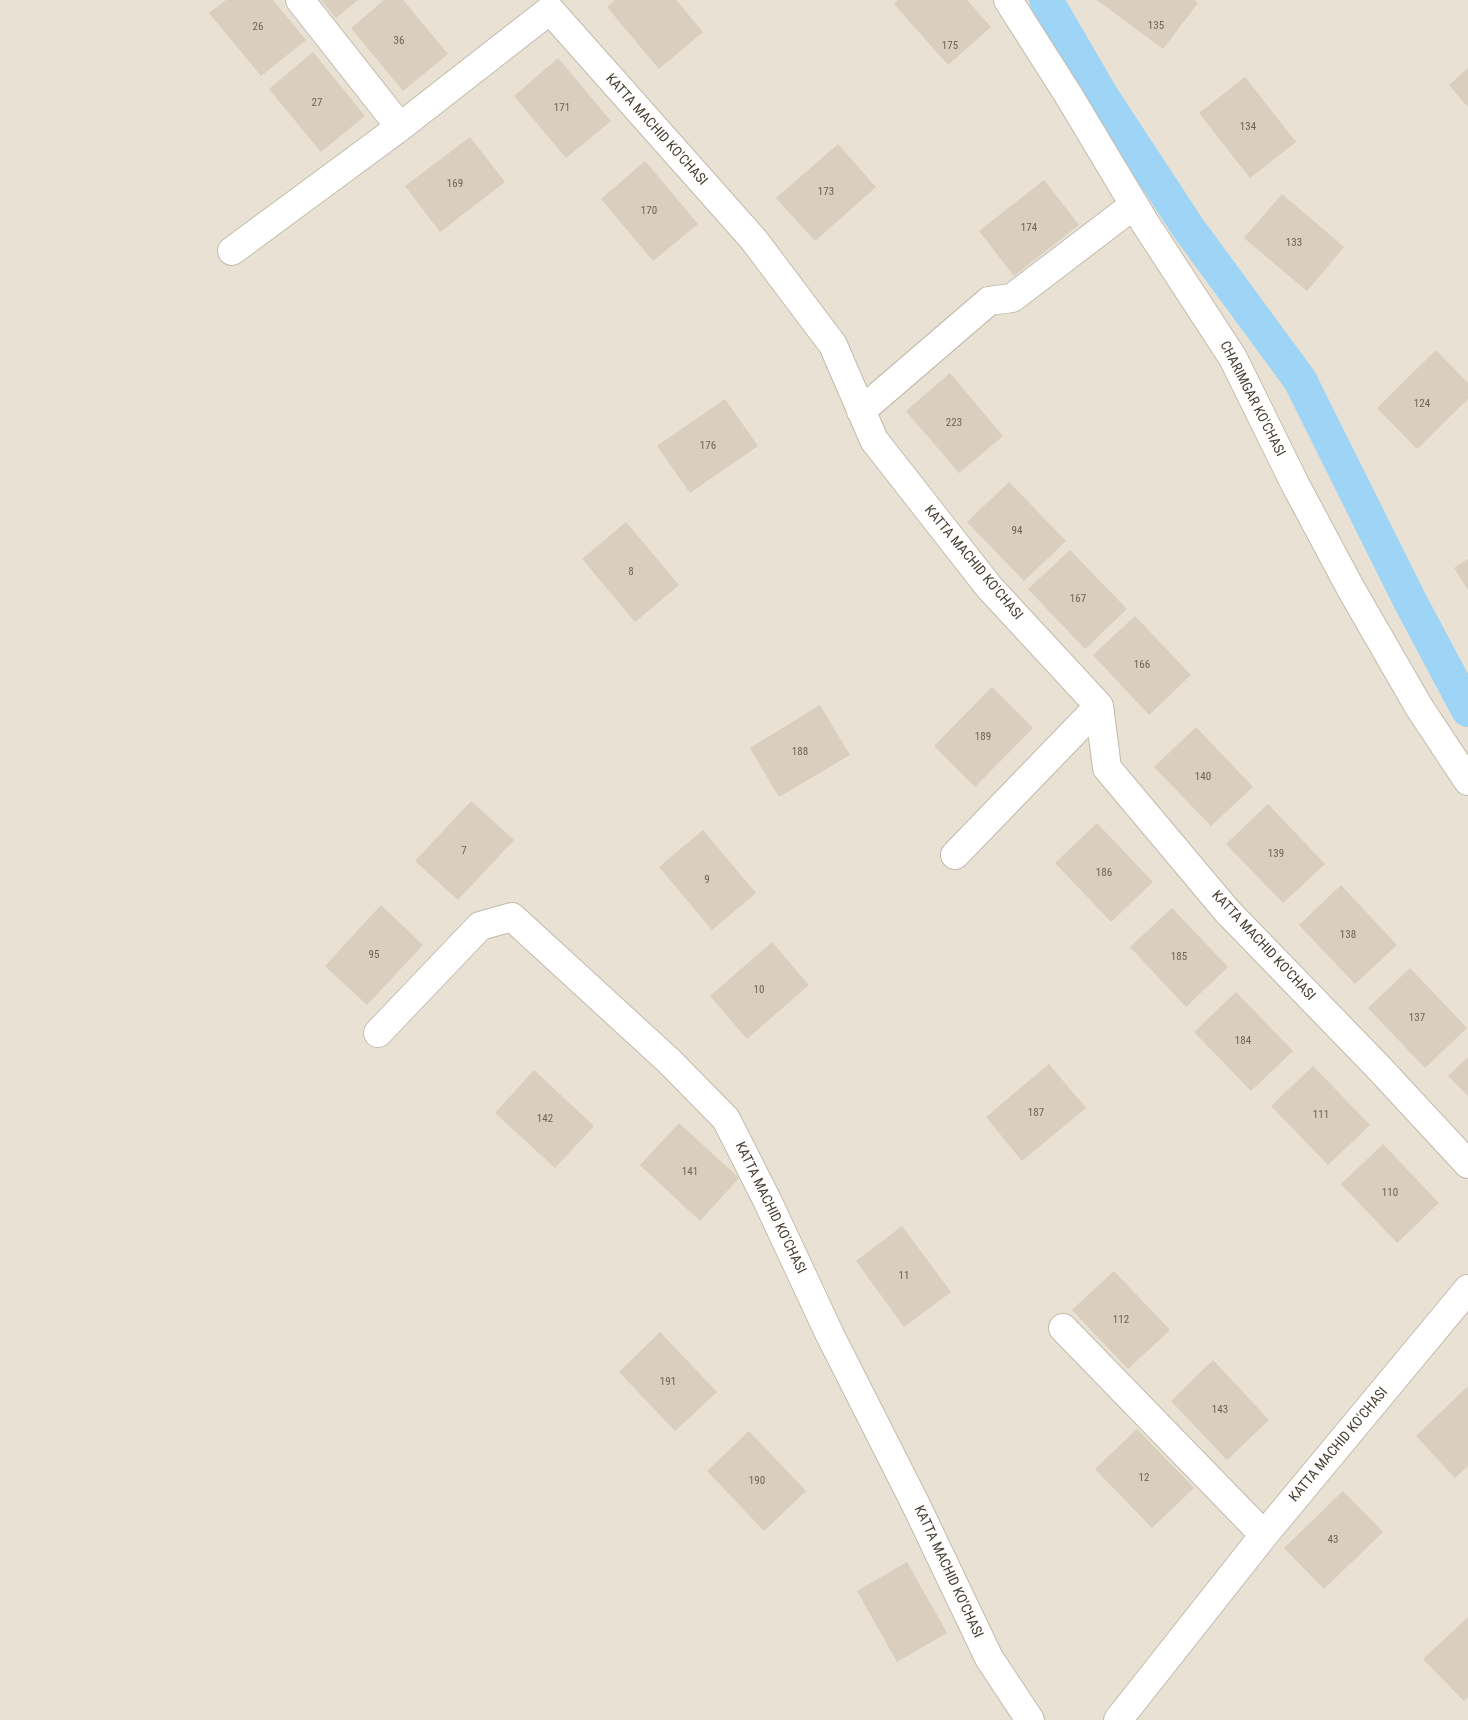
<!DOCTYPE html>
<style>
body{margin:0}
canvas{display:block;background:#f4f0e6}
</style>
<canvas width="1468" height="1720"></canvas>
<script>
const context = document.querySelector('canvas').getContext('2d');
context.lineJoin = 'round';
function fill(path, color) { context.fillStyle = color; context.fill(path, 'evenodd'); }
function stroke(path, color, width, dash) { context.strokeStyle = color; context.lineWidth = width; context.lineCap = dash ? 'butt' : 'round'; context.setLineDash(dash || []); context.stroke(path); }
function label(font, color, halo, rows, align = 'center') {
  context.font = font + ' "Roboto Condensed",sans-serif'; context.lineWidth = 4.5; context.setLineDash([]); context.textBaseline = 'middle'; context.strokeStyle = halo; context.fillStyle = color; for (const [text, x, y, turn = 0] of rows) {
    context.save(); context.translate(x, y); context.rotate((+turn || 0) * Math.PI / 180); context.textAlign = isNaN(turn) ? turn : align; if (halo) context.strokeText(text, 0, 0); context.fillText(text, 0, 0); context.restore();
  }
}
fill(new Path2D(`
 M0 0H1468V1720H0Z`), '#e9e2d4');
stroke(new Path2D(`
 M1046 0 1103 98 1189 229 1300 380 1410 601 1468 710`), '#9ed4f5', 34);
fill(new Path2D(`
 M226 0H273L306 40 261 76 209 13Z
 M321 0H358L336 18Z
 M384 0H403L448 54 403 91 351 28Z
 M615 0H676L703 32 659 69 607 7Z
 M898 0H967L991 27 948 65 894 4Z
 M1097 0H1194L1198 3 1163 49Z
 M313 52 365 116 321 152 269 89Z
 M558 58 611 121 566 158 514 96Z
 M1468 68V107L1449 85Z
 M1245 77 1296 142 1250 178 1199 113Z
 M470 137 505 182 440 232 405 186Z
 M838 144 876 187 815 241 776 198Z
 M645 161 698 224 653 261 601 199Z
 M1044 180 1079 225 1014 276 979 231Z
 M1282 194 1344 247 1307 291 1244 238Z
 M1436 350 1468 383V399L1417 449 1377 408Z
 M950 373 1003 436 959 473 906 411Z
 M725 399 758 446 690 493 657 446Z
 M1009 482 1066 541 1024 581 967 522Z
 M626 522 679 585 635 622 582 559Z
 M1070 550 1127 609 1085 649 1028 589Z
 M1468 559V590L1454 568Z
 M1135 616 1191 675 1149 715 1093 655Z
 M992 687 1033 728 975 787 934 746Z
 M820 705 850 755 779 797 750 748Z
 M1196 727 1253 787 1211 826 1154 767Z
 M471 801 514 840 458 900 415 861Z
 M1268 804 1325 864 1283 903 1226 844Z
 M1097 823 1153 882 1111 922 1055 863Z
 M703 830 756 893 712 930 659 867Z
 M1341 885 1397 945 1355 984 1299 925Z
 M381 905 423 945 367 1005 325 966Z
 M1172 908 1228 967 1186 1007 1130 947Z
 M772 942 809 985 747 1039 710 996Z
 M1410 968 1467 1028 1425 1068 1368 1008Z
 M1236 992 1293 1051 1251 1091 1194 1032Z
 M1468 1057V1096L1448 1076Z
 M1049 1064 1086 1108 1022 1161 986 1117Z
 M1313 1066 1370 1125 1328 1165 1271 1106Z
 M534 1070 594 1126 555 1168 495 1113Z
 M679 1123 739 1178 700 1221 640 1165Z
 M1383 1144 1439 1203 1397 1243 1341 1184Z
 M902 1226 951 1292 904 1327 856 1261Z
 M1114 1271 1170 1330 1128 1369 1072 1310Z
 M660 1332 717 1392 675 1431 619 1372Z
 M1213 1360 1269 1420 1227 1460 1171 1401Z
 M1468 1386V1466L1455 1478 1416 1436Z
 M1137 1429 1194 1488 1152 1528 1095 1469Z
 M749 1431 806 1491 764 1531 707 1471Z
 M1343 1491 1383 1532 1324 1589 1284 1548Z
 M907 1562 947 1633 897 1662 857 1591Z
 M1468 1617V1697L1464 1701 1423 1659Z`), '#dacebe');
const minor = new Path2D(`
 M300 0 400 127 550 10 754 240 833 345 874 440 989 587 1099 706 1107 768 1227 911 1380 1069 1468 1164
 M1008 0 1069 96 1145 223 1233 358 1295 484 1351 589 1419 707 1468 781
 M232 251 400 127
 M861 411 989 301 1012 298 1134 205
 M955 855 1099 706
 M378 1033 480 926 512 917 669 1061 726 1119 767 1200 830 1335 915 1503 989 1658 1030 1720
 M1063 1328 1264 1535
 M1118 1720 1264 1535 1468 1289`);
stroke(minor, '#c3baab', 30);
stroke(minor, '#fff', 28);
label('11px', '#6c6457', null, [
 ["135",1156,26],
 ["26",258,27],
 ["36",399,41],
 ["175",950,46],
 ["27",317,103],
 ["171",562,108],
 ["134",1248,127],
 ["169",455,184],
 ["173",826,192],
 ["170",649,211],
 ["174",1029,228],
 ["133",1294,243],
 ["124",1422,404],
 ["223",954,423],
 ["176",708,446],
 ["94",1017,531],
 ["8",631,572],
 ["167",1078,599],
 ["166",1142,665],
 ["189",983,737],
 ["188",800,752],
 ["140",1203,777],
 ["7",464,851],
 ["139",1276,854],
 ["186",1104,873],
 ["9",707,880],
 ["138",1348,935],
 ["95",374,955],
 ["185",1179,957],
 ["10",759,990],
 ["137",1417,1018],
 ["184",1243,1041],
 ["187",1036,1113],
 ["111",1321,1115],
 ["142",545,1119],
 ["141",690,1172],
 ["110",1390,1193],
 ["11",904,1276],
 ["112",1121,1320],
 ["191",668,1382],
 ["143",1220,1410],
 ["12",1144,1478],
 ["190",757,1481],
 ["43",1333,1540]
]);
label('14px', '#484035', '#fff', [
 ["KATTA MACHID KO'CHASI",656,130,48],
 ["CHARIMGAR KO'CHASI",1252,399,63],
 ["KATTA MACHID KO'CHASI",973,563,50],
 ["KATTA MACHID KO'CHASI",1263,946,47],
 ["KATTA MACHID KO'CHASI",770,1208,64],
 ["KATTA MACHID KO'CHASI",1339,1445,-50],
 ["KATTA MACHID KO'CHASI",948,1572,65]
]);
</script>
